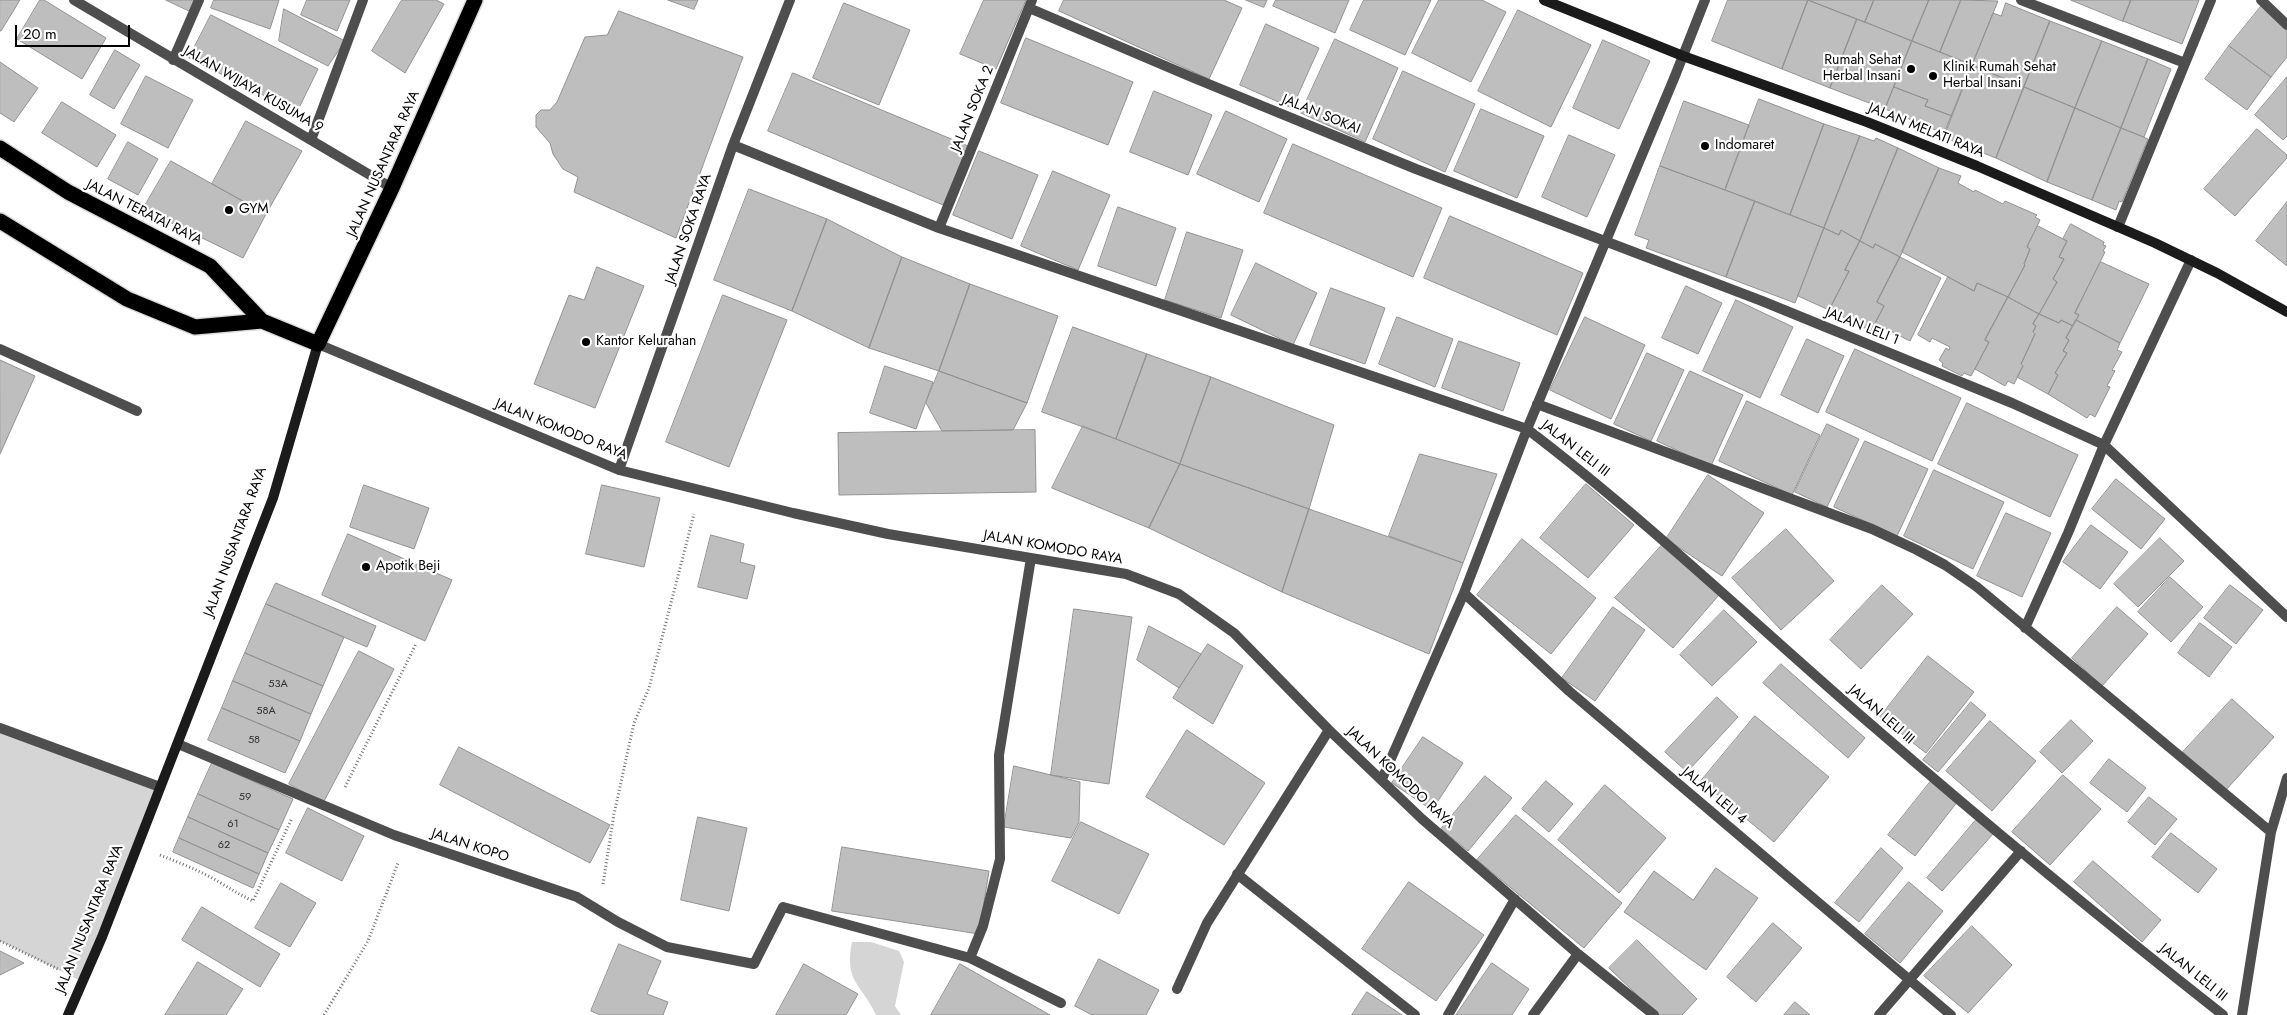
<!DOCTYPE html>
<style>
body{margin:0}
#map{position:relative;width:2287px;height:1015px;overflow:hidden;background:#fff;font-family:Jost,sans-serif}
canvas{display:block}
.scale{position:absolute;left:15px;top:25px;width:115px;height:22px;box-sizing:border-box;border:2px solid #000;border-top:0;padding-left:6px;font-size:15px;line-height:18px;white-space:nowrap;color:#000;-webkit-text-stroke:4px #fff;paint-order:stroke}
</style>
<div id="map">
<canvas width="2287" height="1015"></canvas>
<div class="scale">20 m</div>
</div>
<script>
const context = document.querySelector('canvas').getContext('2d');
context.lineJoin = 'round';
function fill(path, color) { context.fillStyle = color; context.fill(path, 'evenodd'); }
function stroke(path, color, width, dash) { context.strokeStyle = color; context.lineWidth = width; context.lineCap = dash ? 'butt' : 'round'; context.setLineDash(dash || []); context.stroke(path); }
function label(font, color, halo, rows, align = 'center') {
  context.font = font + ' Jost,sans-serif'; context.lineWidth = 4.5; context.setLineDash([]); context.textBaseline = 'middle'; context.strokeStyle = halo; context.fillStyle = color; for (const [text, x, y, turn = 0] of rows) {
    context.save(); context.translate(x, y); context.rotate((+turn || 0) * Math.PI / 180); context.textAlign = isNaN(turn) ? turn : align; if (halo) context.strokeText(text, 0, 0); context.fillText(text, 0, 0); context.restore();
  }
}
fill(new Path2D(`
 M0 728 160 787 83 982 0 941Z
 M852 942H871L899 951 904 962 895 1006 901 1015H876C861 983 844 982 852 942Z`), '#d5d5d5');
const building = new Path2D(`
 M0 0H20L1 31H0Z
 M40 0H44L106 38 82 79 17 39Z
 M166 0H197L192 12Z
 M214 0H279L270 29 211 8Z
 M307 0H350L337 31 301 15Z
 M402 0H436L444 4 405 73 372 51Z
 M668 0H698L694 9Z
 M984 0H1026L996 69 960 54Z
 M1064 0H1224L1242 8 1209 79 1059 11Z
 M1246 0H1267L1264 7Z
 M1276 0H1349L1335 33 1273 6Z
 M1364 0H1431L1405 55 1350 30Z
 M1439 0H1482L1506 12 1471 82 1412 53Z
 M1728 0H1808L1782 69 1712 41Z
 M1808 0 1857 19 1830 88 1782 69Z
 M1808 0H1874L1865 22Z
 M1874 0H1929L1912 41 1865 22Z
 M1929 0H1961L1940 52 1912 41Z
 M1961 0 1998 1 1972 65 1940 52Z
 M2071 0H2131L2123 21Z
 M2131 0H2199L2182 44 2123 21Z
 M844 3 910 30 879 105 813 78Z
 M2006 3 2050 21 2024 87 1972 65 1993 13 2001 16Z
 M2263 4 2287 29V57L2271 77 2229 46Z
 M284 9 345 41 328 66 279 41Z
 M1518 10 1591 45 1551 127 1478 91Z
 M619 11 743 57 676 238 574 192 578 177 563 169 553 154 550 143 536 127V115L541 110H550L557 102 585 37 607 35Z
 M211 15 318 69 297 112 189 58Z
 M1857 19 1912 41 1885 109 1830 88Z
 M2050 21 2102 41 2075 108 2024 87Z
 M1266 24 1319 48 1292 108 1240 85Z
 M1026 38 1133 82 1108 145 1001 103Z
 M1335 39 1398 68 1365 142 1301 113Z
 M1603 40 1650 61 1619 129 1573 108Z
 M1912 41 1972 65 1952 116 1925 106 1928 100 1894 87Z
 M2102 41 2148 59 2121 128 2075 108Z
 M2229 46 2271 77 2247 110 2205 79Z
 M115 50 140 65 114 109 90 95Z
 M2148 59 2171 69 2144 137 2121 128Z
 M0 62 38 88 14 122 0 113Z
 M1972 65 2024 87 1996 158 1943 137Z
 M1403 71 1475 104 1445 172 1373 139Z
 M793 73 968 146 943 205 768 131Z
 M146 76 193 100 168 148 121 124Z
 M2287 77V136L2283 140 2255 115Z
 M1894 87 1928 100 1925 106 1952 116 1945 134 1885 109Z
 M2024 87 2075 108 2047 182 1996 158Z
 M1154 91 1212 115 1188 175 1130 152Z
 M1759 99 1824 124 1790 215 1725 190Z
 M1684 101 1749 125 1725 190 1660 166Z
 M62 102 116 135 97 167 42 133Z
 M2075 108 2121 128 2092 200 2047 182Z
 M1481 109 1544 136 1517 198 1454 171Z
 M1226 111 1287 139 1259 202 1197 174Z
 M246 121 302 151 266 214 212 184Z
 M1824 124 1860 136 1824 228 1790 215Z
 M2121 128 2148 139 2122 202 2119 201 2116 210 2092 200Z
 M2257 129 2287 155V158L2235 216 2204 189Z
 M1569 135 1615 155 1587 217 1542 197Z
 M1860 136 1874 141 1876 138 1898 148 1860 241 1841 230 1839 235 1824 228Z
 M128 142 158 159 138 195 108 179Z
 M1293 144 1442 208 1413 277 1264 213Z
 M1898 148 1939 168 1900 257 1875 244 1873 248 1860 241Z
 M979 151 1038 175 1012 239 953 215Z
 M171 161 266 214 243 258 143 209Z
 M1660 166 1755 201 1726 277 1646 248 1649 240 1635 235Z
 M1939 168 1961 176 1958 183 1974 192 1975 190 2003 204 2005 201 2037 215 2035 217 2040 220 2027 247 2030 249 2024 264 2025 265 2008 297 1977 283 1974 291 1902 252Z
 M1053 171 1110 195 1078 270 1021 246Z
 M749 189 827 219 792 311 714 280Z
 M1755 201 1824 228 1795 303 1726 277Z
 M2287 202V266L2256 241Z
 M1118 207 1176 228 1156 286 1098 266Z
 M1450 216 1583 273 1557 335 1424 278Z
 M827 219 902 257 869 348 792 311Z
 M2071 224 2104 242 2103 245 2106 246 2103 251 2105 252 2075 313 2079 315 2073 326 2061 320 2059 323 2039 314 2057 282 2053 279 2064 259 2059 257 2067 241 2063 239Z
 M2038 226 2067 241 2059 257 2064 259 2053 279 2057 282 2039 314 2008 297 2025 265 2024 264 2030 249 2027 247Z
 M1824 228 1839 235 1841 230 1860 241 1845 270 1849 271 1829 310 1798 296Z
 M1187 232 1243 250 1221 318 1165 300Z
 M1860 241 1873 248 1875 244 1900 257 1877 302 1884 306 1871 331 1829 310 1849 271 1845 270Z
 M902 257 970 284 939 371 869 348Z
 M1900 257 1941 278 1910 341 1875 323 1884 306 1877 302Z
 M2101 262 2149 284 2120 343 2076 320 2079 315 2075 313Z
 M1256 263 1317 293 1293 345 1231 315Z
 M597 267 644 286 595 408 534 384 569 295 584 300Z
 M1948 277 1974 291 1977 283 2008 297 1985 340 1989 342 1971 376 1964 373 1962 376 1942 366 1943 363 1939 360 1946 348 1949 350 1950 347 1932 338 1930 342 1918 335Z
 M970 284 1058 316 1027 403 939 371Z
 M1686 286 1722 303 1698 354 1662 338Z
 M1331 288 1385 308 1365 364 1310 345Z
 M723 295 787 320 729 467 666 442Z
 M2008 297 2039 314 2033 324 2036 326 2033 332 2035 334 2021 364 2023 366 2014 384 2008 381 2005 386 1975 369 1989 342 1985 340Z
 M1736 300 1793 327 1760 398 1703 371Z
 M2039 314 2059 323 2061 320 2073 326 2066 338 2069 340 2063 351 2067 353 2055 373 2058 375 2048 394 2017 377 2023 366 2021 364 2035 334 2033 332 2036 326 2033 324Z
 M1397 317 1453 339 1435 387 1379 364Z
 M1585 317 1645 345 1611 419 1550 390Z
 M2076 320 2120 343 2117 350 2122 352 2112 370 2115 371 2107 386 2110 387 2095 417 2090 414 2087 418 2048 394 2058 375 2055 373 2067 353 2063 351 2069 340 2066 338Z
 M1073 327 1147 354 1116 439 1042 412Z
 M1807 339 1844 356 1818 413 1781 395Z
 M1459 341 1520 363 1503 411 1442 388Z
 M1855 349 1961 398 1932 461 1826 412Z
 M1647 353 1684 370 1651 441 1614 424Z
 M1147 354 1211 377 1180 464 1116 439Z
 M0 360 35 376 0 454Z
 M885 366 933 382 916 429 870 413Z
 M939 371 1027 403 1013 430 942 431 926 403Z
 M1690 371 1743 395 1711 466 1657 441Z
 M1211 377 1334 425 1309 509 1180 464Z
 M1747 401 1820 435 1792 495 1719 461Z
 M1967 403 2078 455 2050 517 1938 464Z
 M1827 424 1859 439 1827 507 1795 492Z
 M1083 426 1180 464 1149 528 1052 488Z
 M1035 430 1036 492 839 495 838 433Z
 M1865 441 1928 469 1897 536 1834 507Z
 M1420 454 1497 474 1463 563 1389 536Z
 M1180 464 1309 509 1282 592 1149 528Z
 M1934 470 2004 502 1973 569 1904 536Z
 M1708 475 1764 513 1722 576 1666 539Z
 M2116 479 2165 519 2141 549 2092 509Z
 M1586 484 1634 525 1588 578 1540 538Z
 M364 485 429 508 414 549 350 527Z
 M602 485 660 498 644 567 586 554Z
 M1309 509 1463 563 1429 654 1282 592Z
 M2006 513 2051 533 2022 597 1977 576Z
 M2091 525 2128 552 2100 589 2063 562Z
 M1786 529 1834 581 1781 630 1732 578Z
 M348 534 452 580 425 641 322 595Z
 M711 535 744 544 740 562 755 566 747 599 698 587Z
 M2160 538 2184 561 2138 607 2114 584Z
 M1522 539 1596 598 1551 654 1477 595Z
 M1662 545 1719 595 1673 648 1615 598Z
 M2170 577 2203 607 2171 642 2138 612Z
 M276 583 376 626 367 647 266 604Z
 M1882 585 1913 614 1861 669 1830 640Z
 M2230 585 2263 610 2236 644 2204 618Z
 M266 604 344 637 323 686 245 653Z
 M1613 607 1645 630 1595 701 1562 678Z
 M2117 607 2148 634 2102 686 2072 658Z
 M1074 609 1132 617 1109 784 1051 775Z
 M1724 610 1757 642 1712 686 1680 655Z
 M2200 623 2232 647 2209 677 2178 653Z
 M1149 626 1201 654 1179 688 1137 660Z
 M1208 644 1243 666 1213 724 1173 698Z
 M359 651 394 669 323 803 289 784Z
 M245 653 323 686 311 714 233 681Z
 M1928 656 1974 692 1926 753 1880 717Z
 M1781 664 1865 738 1848 758 1763 683Z
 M233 681 311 714 300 741 222 708Z
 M1717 697 1738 717 1687 772 1665 752Z
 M2232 699 2274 737 2225 791 2183 752Z
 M1971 702 1986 715 1938 772 1923 760Z
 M222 708 300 741 285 773 208 740Z
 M1755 716 1829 777 1774 842 1701 781Z
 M2071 720 2093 741 2062 773 2040 752Z
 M1990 721 2036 761 1992 811 1946 771Z
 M1187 730 1265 783 1224 845 1146 797Z
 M1423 737 1463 763 1432 810 1392 783Z
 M459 747 610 825 590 863 440 785Z
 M2109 759 2146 788 2127 812 2090 783Z
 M212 763 293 799 279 830 198 794Z
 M1014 766 1080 782 1079 822 1071 838 1004 827Z
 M2063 775 2101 809 2050 865 2012 832Z
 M1485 776 1512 798 1468 851 1441 829Z
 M1546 781 1573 804 1549 832 1522 809Z
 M1931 781 1958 801 1915 856 1888 835Z
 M1605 785 1666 838 1619 893 1558 840Z
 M198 794 279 830 268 853 188 817Z
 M2149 797 2177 819 2155 845 2128 822Z
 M308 808 364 836 342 881 286 853Z
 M1516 815 1622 903 1584 948 1477 860Z
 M188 817 268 853 259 874 179 838Z
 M698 817 747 828 729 911 681 900Z
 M1976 820 1993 834 1942 891 1927 878Z
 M1081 822 1149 854 1119 914 1052 881Z
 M2171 833 2217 869 2198 893 2152 857Z
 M179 838 259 874 253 888 173 852Z
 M842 847 989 871 979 934 832 911Z
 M1881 848 1903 868 1859 922 1835 903Z
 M2093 861 2161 920 2142 942 2074 882Z
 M1716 868 1758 898 1706 970 1624 912 1654 871 1693 900Z
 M1409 882 1484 935 1436 1001 1362 949Z
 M1909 882 1943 911 1900 963 1865 934Z
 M281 883 316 903 290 947 255 928Z
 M202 907 280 954 260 987 182 940Z
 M1773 923 1802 948 1756 1002 1727 977Z
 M1972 926 2012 965 1968 1013 1924 976Z
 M1637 940 1697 999 1682 1015H1658L1609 968Z
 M619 944 661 961 647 994 668 1002 663 1015H600L591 1011Z
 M0 951 24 963 0 975Z
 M1099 959 1159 990 1146 1015H1092L1075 1006Z
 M198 962 243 989 226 1015H165Z
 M1492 963 1529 989 1512 1015H1456Z
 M804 964 858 994 846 1015H776Z
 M960 964 1050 1015H931Z
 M1367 992 1402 1015H1352Z
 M1795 1002 1810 1015H1784Z`);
fill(building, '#bebebe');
stroke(building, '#929292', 1);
const highway = new Path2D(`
 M0 148 68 192 210 266 262 321 318 344 392 188 475 0
 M0 221 127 299 195 327 262 321`);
stroke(highway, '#dbdbdb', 18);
stroke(new Path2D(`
 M345 787 416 644
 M160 855C180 863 201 871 219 882 231 889 240 895 253 901L292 818
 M603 884 614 814 634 723 649 688 694 514
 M0 941 60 970
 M324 1015 368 941 398 863`), '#707070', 3, [1, 2.5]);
stroke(new Path2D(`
 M0 349 137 411`), '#4e4e4e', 10);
stroke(new Path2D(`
 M74 0 392 188
 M2021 0 2185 63
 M2261 0 2287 25
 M1029 8 1189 76 1416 169 1762 301 2012 403 2104 445 2287 617
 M173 60 199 0
 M311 140 363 0
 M733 145 939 228 1527 429C1648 521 1758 627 1874 727 1988 826 2105 922 2223 1015
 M2118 227 2211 0
 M939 228 1032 0
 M318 344 619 470 793 513 888 534 1126 574 1179 594 1234 633 1329 730 1422 819 1578 954 1654 1015
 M1537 404 1872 529 1917 550 1945 565 1977 587 2271 832
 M619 470 733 145 790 0
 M1464 593 1569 691 1951 1015
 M2025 628 2068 533 2104 445 2191 260
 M0 728 160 787
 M178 744 394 835 577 897 618 922 667 947 754 964 783 907 970 958 983 926 1000 859 999 755 1031 558
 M1382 779 1464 593 1527 429 1675 76 1705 0
 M1237 874 1415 1015
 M970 958 1061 1003
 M1177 989 1207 923 1329 730
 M1448 1015 1515 899
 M1533 1015 1578 954
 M1879 1015 2021 851
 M2242 1015 2271 832 2287 778`), '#4e4e4e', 10);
stroke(new Path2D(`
 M1544 0 1683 56 1867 122 1977 166 2155 243 2217 273 2287 312
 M68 1015 102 937 273 498 318 344`), '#1b1b1b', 10);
stroke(highway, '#000', 15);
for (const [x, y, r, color] of [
 [1911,69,5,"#000"],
 [1933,76,5,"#000"],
 [1705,146,5,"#000"],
 [229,210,5,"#000"],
 [586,342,5,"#000"],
 [366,567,5,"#000"]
]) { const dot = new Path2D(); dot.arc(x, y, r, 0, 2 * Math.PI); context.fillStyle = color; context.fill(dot); stroke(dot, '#fff', 2); }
label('11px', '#303030', null, [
 ["53A",278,684],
 ["58A",266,711],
 ["58",254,740],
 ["59",245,797],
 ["61",233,824],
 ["62",224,845]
]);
label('14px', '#000', '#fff', [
 ["Rumah Sehat",1901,61,"right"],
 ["Herbal Insani",1901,77,"right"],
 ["Klinik Rumah Sehat",1943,68],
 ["Herbal Insani",1943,84],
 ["Indomaret",1715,146],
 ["GYM",239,210],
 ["Kantor Kelurahan",596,342],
 ["Apotik Beji",376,567]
], 'left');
label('14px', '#000', '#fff', [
 ["JALAN WIJAYA KUSUMA 9",253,90,30],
 ["JALAN SOKA 2",973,109,-68],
 ["JALAN SOKAI",1321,115,22],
 ["JALAN MELATI RAYA",1926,131,22],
 ["JALAN NUSANTARA RAYA",384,164,-66],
 ["JALAN TERATAI RAYA",144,213,27],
 ["JALAN SOKA RAYA",689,229,-71],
 ["JALAN LELI 1",1862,327,22],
 ["JALAN KOMODO RAYA",561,430,22],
 ["JALAN LELI III",1575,449,38],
 ["JALAN NUSANTARA RAYA",236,542,-70],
 ["JALAN KOMODO RAYA",1053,548,10],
 ["JALAN LELI III",1881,715,41],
 ["JALAN KOMODO RAYA",1400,778,43],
 ["JALAN LELI 4",1714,796,40],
 ["JALAN KOPO",470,846,18],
 ["JALAN NUSANTARA RAYA",90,919,-68],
 ["JALAN LELI III",2193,973,39]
]);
</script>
